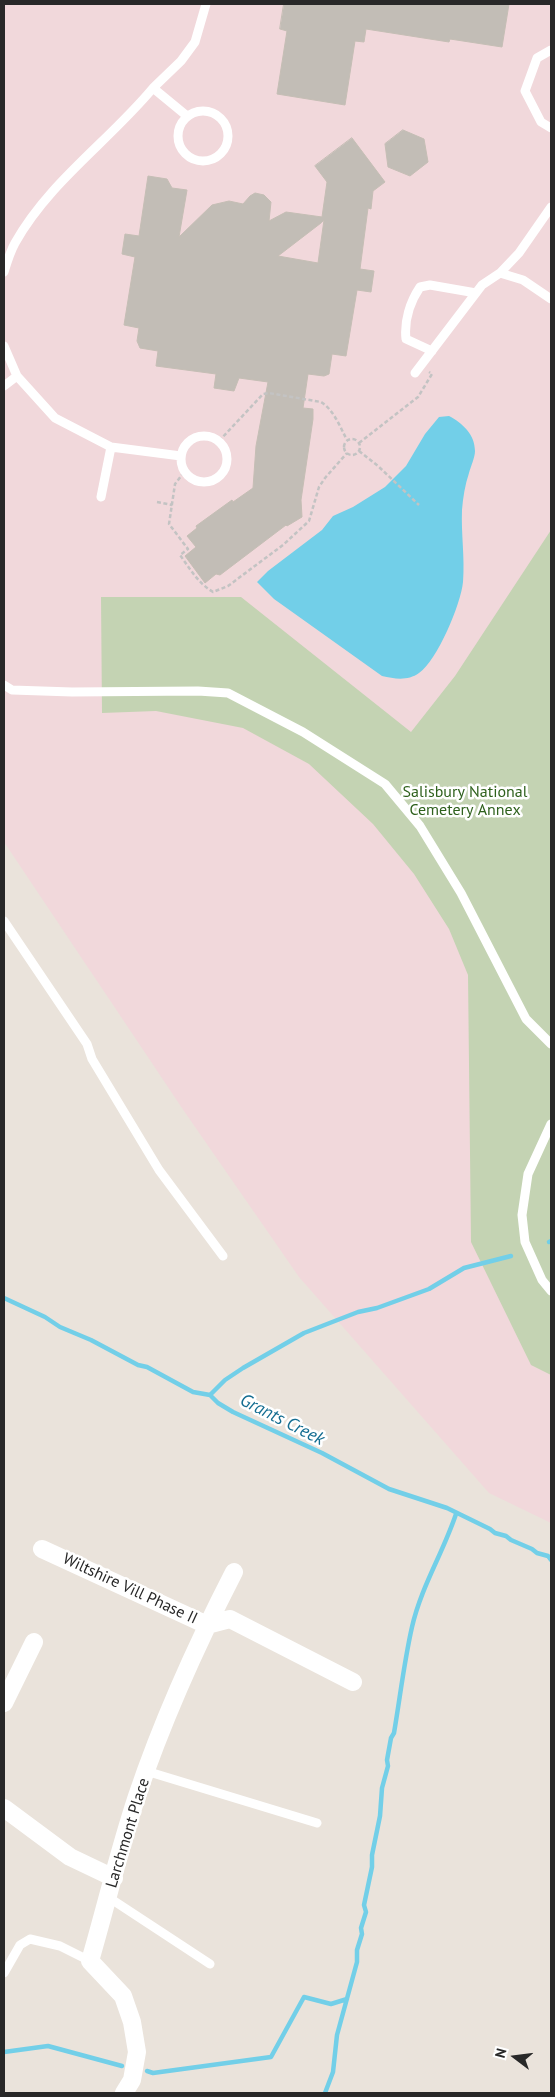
<!DOCTYPE html>
<style>
body{margin:0}
#map{position:relative;width:555px;height:2097px;overflow:hidden;background:#eae3db;font-family:"PT Sans",sans-serif}
canvas{display:block}
.frame{position:absolute;inset:0;border:5px solid #282828;pointer-events:none}
.north{position:absolute;left:490px;top:2032px;width:50px;height:50px;-webkit-text-stroke:4px #fff;paint-order:stroke;rotate:285deg;font-size:14px;font-weight:700;line-height:20px;text-align:center;color:#282828}
.north::after{content:'';display:block;margin:auto;width:18px;height:22px;background:#282828;clip-path:polygon(50% 0,100% 100%,50% 72%,0 100%)}
</style>
<div id="map">
<canvas width="555" height="2097"></canvas>
<div class="frame"></div>
<div class="north">N</div>
</div>
<script>
const context = document.querySelector('canvas').getContext('2d');
context.lineJoin = 'round';
function fill(path, color) { context.fillStyle = color; context.fill(path, 'evenodd'); }
function stroke(path, color, width, dash) { context.strokeStyle = color; context.lineWidth = width; context.lineCap = dash ? 'butt' : 'round'; context.setLineDash(dash || []); context.stroke(path); }
function label(font, color, halo, rows, align = 'center') {
  context.font = font + ' "PT Sans",sans-serif'; context.lineWidth = 5; context.setLineDash([]); context.textBaseline = 'middle'; context.strokeStyle = halo; context.fillStyle = color; for (const [text, x, y, turn = 0] of rows) {
    context.save(); context.translate(x, y); context.rotate((+turn || 0) * Math.PI / 180); context.textAlign = isNaN(turn) ? turn : align; if (halo) context.strokeText(text, 0, 0); context.fillText(text, 0, 0); context.restore();
  }
}
fill(new Path2D(`
 M4 4H551V1523L489 1493 299 1277 184 1111 4 842Z`), '#f1d8db');
fill(new Path2D(`
 M551 530V1375L531 1365 471 1242 468 975 449 929 414 874 373 824 309 764 243 728 156 711 102 713 101 597H241L411 732 455 676Z`), '#c4d3b3');
fill(new Path2D(`
 M449 416C462 423 475 434 475 451 475 457 471 466 469 473 465 485 463 497 462 510 461 534 465 558 463 582 461 604 437 661 419 673 408 681 395 679 382 676L274 599 257 582 268 571 322 530 333 516 353 507 385 487 406 466 425 434 439 417Z`), '#72cfe8');
stroke(new Path2D(`
 M549 1242 551 1241
 M4 1298 45 1317 60 1327 91 1340 138 1365 147 1367 193 1392 210 1395 218 1403 233 1412 322 1453 389 1489 447 1508 490 1529 495 1533 506 1536 511 1540 532 1549 537 1553 548 1556 551 1560
 M210 1395 225 1380 243 1368 304 1333 358 1312 377 1308 429 1289 464 1268 511 1256
 M4 2052 48 2046 122 2066
 M147 2071 153 2073 271 2057 304 1997 331 2004 347 1999
 M325 2093 333 2072 337 2035 357 1962V1950L362 1934 361 1928 366 1912 364 1905 372 1867V1855L380 1816 382 1788 388 1766 387 1760 391 1738 394 1733C400 1698 404 1662 412 1627 421 1587 443 1553 456 1514`), '#72cfe8', 4.5);
const building = new Path2D(`
 M284 4H509L502 47 450 39 449 42 366 29 364 42 355 41 345 105 277 94 287 31 280 29Z
 M403 130 424 139 428 162 410 176 388 167 385 144Z
 M352 138 385 182 373 191 371 209 368 208 360 269 374 271 371 292 357 290 346 356 332 354 329 374 324 376 308 374 303 408 313 409V419L301 500 302 517 287 526 286 525 220 575 216 574 205 583 185 556 196 547 187 536 197 528 196 526 232 500 233 502 253 488 256 446 268 382 239 378 234 391 214 388 216 374 156 366 158 351 140 348 137 341 139 328 124 325 135 257 122 254 125 234 139 236 148 176 167 179 172 188 187 190 179 237 212 205 229 201 243 204 250 196 255 193 264 195 271 202 269 221 286 212 322 217 327 182 315 166ZM324 220 318 263 278 256 321 223Z`);
fill(building, '#c2bdb6');
stroke(building, '#c5beb5', 1);
stroke(new Path2D(`
 M344 447a8 8 0 1 1 16 0a8 8 0 1 1-16 0Z
 M219 441 263 394 269 393 321 402C334 410 340 427 347 440
 M359 443 418 397 432 374 429 372
 M359 451 378 466 419 505
 M184 472 175 484 169 524 188 549 180 555C190 569 198 583 213 592L228 586 283 545 309 521 319 487 325 478 347 453
 M157 502 172 505`), '#c3c3c3', 2.5, [4, 2.5]);
stroke(new Path2D(`
 M551 50 537 58 525 91 541 122 551 128
 M153 88 181 61 195 42 206 4
 M178 136a25 25 0 1 1 50 0a25 25 0 1 1-50 0Z
 M4 272C7 262 10 252 15 243 49 182 109 141 153 88L187 116
 M500 273 519 253 551 207
 M4 346 17 376
 M432 351 406 339C404 321 410 302 420 287L430 285 476 293
 M415 373 482 285 500 273 523 280 551 299
 M4 386 17 376 55 418 111 447 181 456
 M181 459a23 23 0 1 1 46 0a23 23 0 1 1-46 0Z
 M101 497 111 447
 M4 685 12 690 72 692 198 691 228 693 303 732 385 784 420 826 461 893 526 1019 551 1044
 M4 921 87 1044 92 1059 159 1170 223 1256
 M551 1124 528 1174 522 1215 525 1242 542 1280 551 1291
 M146 1771 317 1823
 M108 1897 210 1964
 M4 1973 20 1945 30 1939 60 1946 90 1961`), '#fff', 9);
stroke(new Path2D(`
 M42 1549 207 1625 230 1619 353 1682
 M4 1703 34 1642
 M4 1808 70 1857 114 1878
 M124 2093 132 2080 137 2052 132 2022 123 1996 90 1961C106 1906 119 1850 137 1796 163 1719 197 1644 234 1572`), '#fff', 18);
label('16px', '#2f611d', '#fff', [
 ["Salisbury National",465,792],
 ["Cemetery Annex",465,810]
]);
label('16px', '#282828', '#fff', [
 ["Wiltshire Vill Phase II",130,1589,25],
 ["Larchmont Place",128,1833,-73]
]);
label('italic 18px', '#146d91', '#fff', [
 ["Grants Creek",282,1420,27]
]);
</script>
